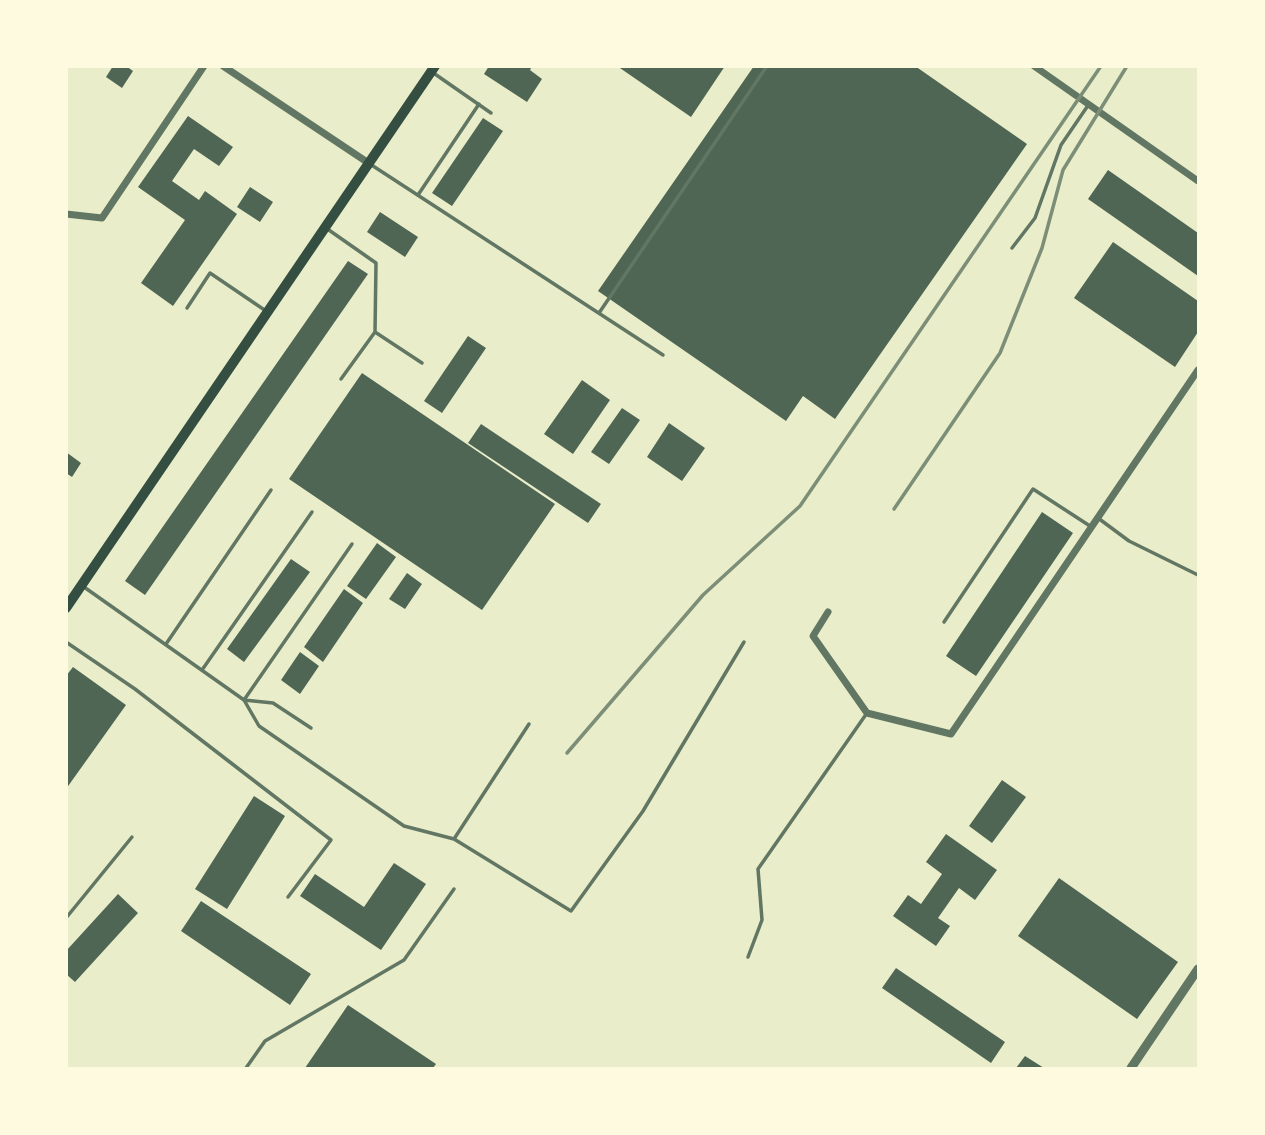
<!DOCTYPE html>
<style>
body{margin:0}
#map{position:relative;width:1265px;height:1135px;overflow:hidden;background:#e9edc9;font-family:Rubik,sans-serif}
canvas{display:block}
.frame{position:absolute;inset:0;border:68px solid #fefae0;pointer-events:none}
</style>
<div id="map">
<canvas width="1265" height="1135"></canvas>
<div class="frame"></div>
</div>
<script>
const context = document.querySelector('canvas').getContext('2d');
context.lineJoin = 'round';
function fill(path, color) { context.fillStyle = color; context.fill(path, 'evenodd'); }
function stroke(path, color, width, dash) { context.strokeStyle = color; context.lineWidth = width; context.lineCap = dash ? 'butt' : 'round'; context.setLineDash(dash || []); context.stroke(path); }
fill(new Path2D(`
 M113 66H126L133 71 122 88 106 77Z
 M489 66H532L530 70 542 79 527 102 484 74Z
 M617 66H725L691 117Z
 M754 66H915L1027 144 835 419 803 396 786 421 598 291Z
 M188 116 233 147 219 166 194 149 172 181 199 200 205 191 237 214 173 306 141 283 185 220 138 187Z
 M483 118 503 131 452 206 432 193Z
 M1108 170 1198 233V276L1088 199Z
 M250 187 273 202 260 222 237 207Z
 M380 212 418 237 405 257 367 232Z
 M1113 242 1198 301V332L1175 367 1074 298Z
 M348 261 368 274 145 595 125 581Z
 M468 336 486 348 442 413 424 401Z
 M362 373 555 504 482 610 289 479Z
 M582 380 610 400 573 454 544 434Z
 M622 408 640 420 609 464 591 452Z
 M669 423 705 448 682 481 647 457Z
 M481 424 601 504 588 523 468 443Z
 M66 452 81 463 72 477 66 473Z
 M1042 512 1073 533 976 676 946 656Z
 M377 543 396 557 366 599 347 586Z
 M291 559 310 572 244 662 227 649Z
 M407 573 422 584 405 609 389 599Z
 M344 589 363 603 323 662 304 647Z
 M300 652 319 666 300 694 281 680Z
 M73 667 126 705 66 789V676Z
 M1002 780 1026 797 992 843 969 826Z
 M254 796 285 816 227 909 195 889Z
 M946 834 997 870 975 900 959 888 938 918 950 926 936 946 893 916 908 895 921 904 942 874 926 862Z
 M394 863 426 884 381 950 300 896 315 874 364 907Z
 M1059 878 1178 962 1137 1019 1018 936Z
 M118 894 138 913 75 982 66 974V951Z
 M201 901 311 974 290 1005 181 931Z
 M896 968 1005 1042 991 1063 882 988Z
 M348 1005 436 1064 433 1068H305Z
 M1025 1056 1044 1068H1016Z`), '#4f6655');
stroke(new Path2D(`
 M432 72 491 113
 M370 164 663 355
 M418 195 479 104
 M326 228 376 263 375 332 422 363
 M1012 248 1035 218 1061 145 1089 104
 M187 308 210 273 266 311
 M599 313 767 66
 M341 379 375 332
 M1098 518 1129 541 1198 575
 M84 587 244 700 259 726 404 826 454 839 571 911 643 811 744 642
 M944 622 1033 489 1090 526
 M66 642 135 689 331 840 288 897
 M166 644 271 490
 M202 670 312 512
 M311 728 273 703 244 700 352 544
 M454 839 529 724
 M66 918 132 837
 M748 957 762 920 758 869 867 713
 M246 1068 265 1041 404 960 454 889`), '#617663', 3.5);
stroke(new Path2D(`
 M223 66 370 164
 M1034 66 1198 181
 M66 214 102 218 204 66
 M828 612 813 636 867 713 951 734 1198 370`), '#617663', 7);
stroke(new Path2D(`
 M1131 1068 1198 969`), '#617663', 9);
stroke(new Path2D(`
 M66 608 435 66`), '#344e41', 10);
stroke(new Path2D(`
 M894 509 1000 353 1042 248 1063 170 1127 66
 M567 753 703 595 800 506 1101 66`), '#7c8e77', 3.5);
</script>
